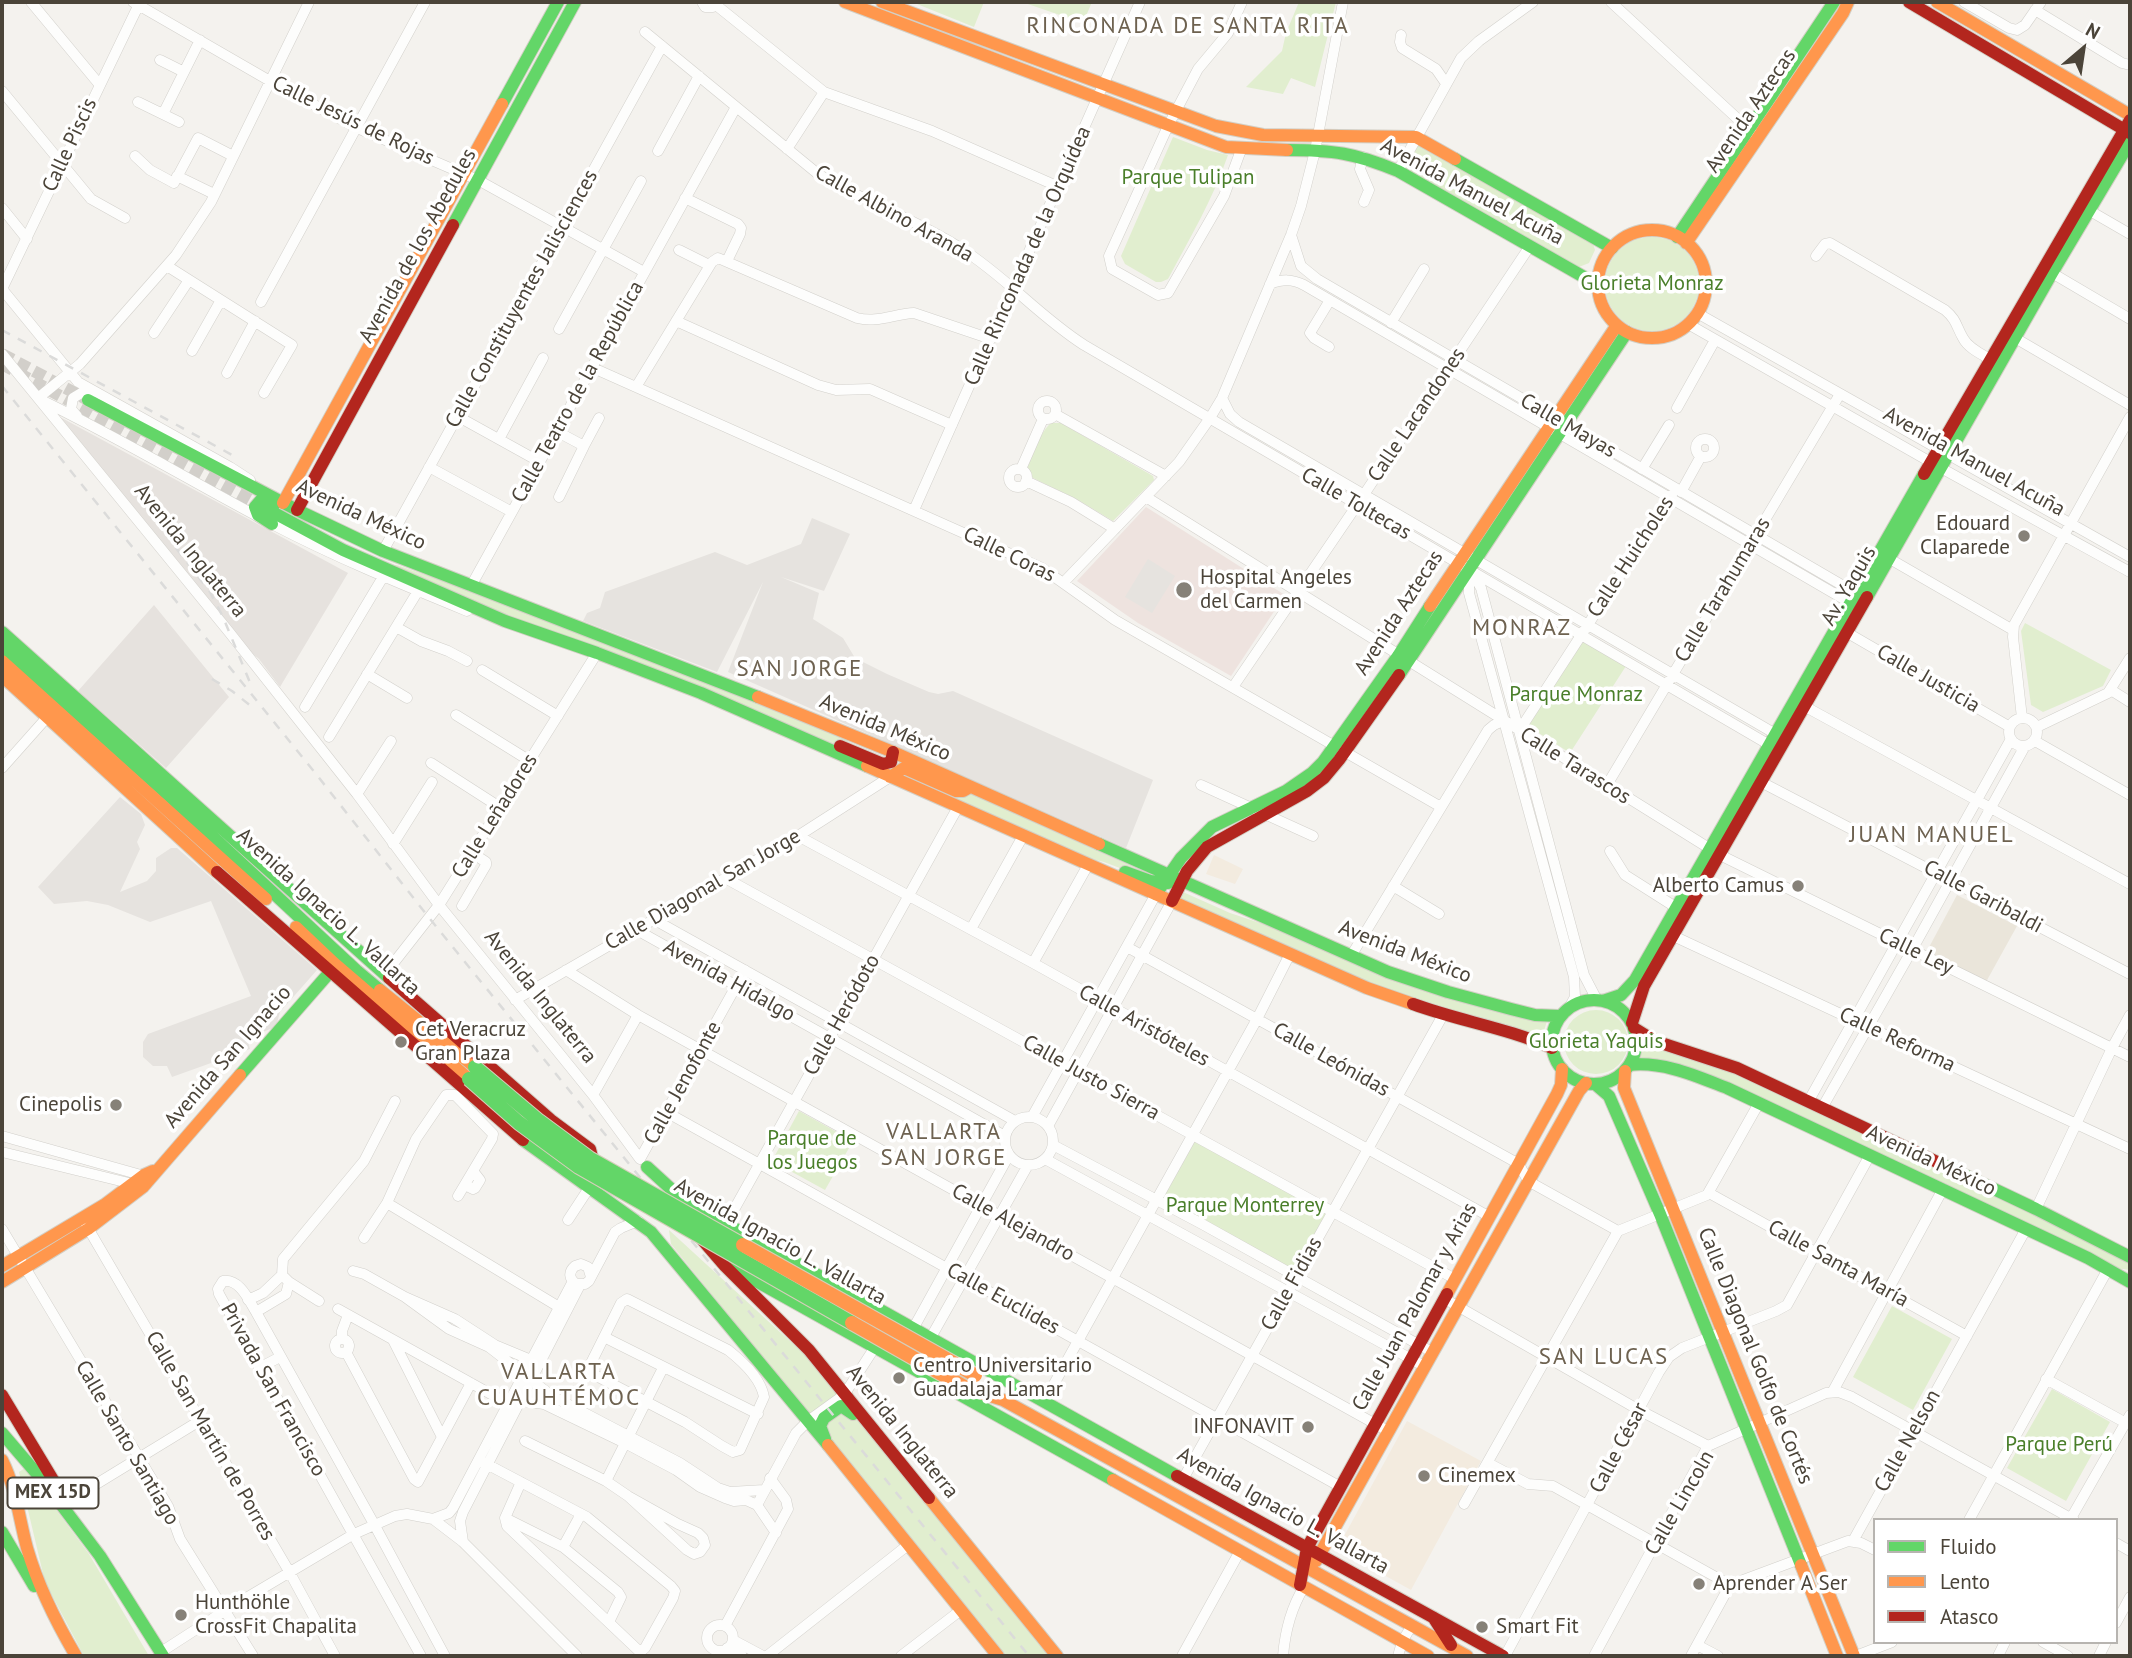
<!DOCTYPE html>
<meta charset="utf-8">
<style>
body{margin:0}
#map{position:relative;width:2132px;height:1658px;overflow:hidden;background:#f4f2ee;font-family:"PT Sans",sans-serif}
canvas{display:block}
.frame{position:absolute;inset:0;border:4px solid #4b4439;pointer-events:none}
.legend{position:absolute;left:1873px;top:1518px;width:245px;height:126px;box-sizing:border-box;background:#fff;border:2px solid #b7b4b0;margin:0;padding:9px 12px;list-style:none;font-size:21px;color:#4b4439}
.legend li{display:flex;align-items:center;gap:14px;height:35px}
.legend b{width:35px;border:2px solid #b7b4b0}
.north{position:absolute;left:2048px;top:14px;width:70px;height:70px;-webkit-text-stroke:5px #fff;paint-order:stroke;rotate:29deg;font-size:19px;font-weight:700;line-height:28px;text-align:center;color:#4b4439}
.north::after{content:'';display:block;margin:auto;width:24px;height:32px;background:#4b4439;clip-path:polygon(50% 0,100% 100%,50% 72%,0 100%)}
</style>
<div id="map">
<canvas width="2132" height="1658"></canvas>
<div class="frame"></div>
<ul class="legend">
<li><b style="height:9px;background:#63d668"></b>Fluido</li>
<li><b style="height:9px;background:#ff974d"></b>Lento</li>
<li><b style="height:9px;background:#b3261e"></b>Atasco</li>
</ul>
<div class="north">N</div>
</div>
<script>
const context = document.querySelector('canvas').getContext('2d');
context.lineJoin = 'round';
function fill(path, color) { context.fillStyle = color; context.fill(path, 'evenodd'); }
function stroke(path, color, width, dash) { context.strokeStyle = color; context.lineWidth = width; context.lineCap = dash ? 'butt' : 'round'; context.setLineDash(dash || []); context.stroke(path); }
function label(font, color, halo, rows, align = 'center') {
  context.font = font + ' "PT Sans",sans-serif'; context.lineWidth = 7; context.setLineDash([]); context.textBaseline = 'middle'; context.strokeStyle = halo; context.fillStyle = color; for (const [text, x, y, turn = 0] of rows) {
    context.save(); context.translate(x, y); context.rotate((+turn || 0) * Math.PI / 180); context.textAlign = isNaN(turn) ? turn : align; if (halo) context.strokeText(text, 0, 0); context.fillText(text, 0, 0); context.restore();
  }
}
fill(new Path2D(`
 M1214 855 1243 869 1235 884 1206 874Z
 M1407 1421 1481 1461 1411 1590 1337 1549Z`), '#f3ebdf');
fill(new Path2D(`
 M60 417 348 573 280 687 259 659 236 640 57 419Z
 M154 605 229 697 166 768 78 691Z`), '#e6e2de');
fill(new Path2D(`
 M1957 895 2017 926 1986 982 1927 951Z`), '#eae5da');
fill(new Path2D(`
 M1146 507 1285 595 1231 676 1138 623 1077 581Z`), '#eee3df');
fill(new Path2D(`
 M912 2H984L974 27Z
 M1022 2H1092L1083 23Z
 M1299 2H1336L1315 87 1291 78 1283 94 1246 87 1282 51 1286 33Z
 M1173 137 1207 150 1228 155C1213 199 1190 238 1168 279L1161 282H1156L1125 264 1121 256Z
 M1419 142 1593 244 1595 250 1589 263 1579 267 1572 265 1404 169Z
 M1605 284a47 47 0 1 1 94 0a47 47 0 1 1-94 0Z
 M1051 423H1061L1153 476 1154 480 1113 521 1078 500 1033 478C1030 473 1028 473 1028 467 1029 456 1043 429 1051 423Z
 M397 565 489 597 853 738 843 745 808 739 504 619 394 566Z
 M2025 623 2111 670 2103 686 2043 712 2031 705 2021 631Z
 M1582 638 1626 666 1570 753 1526 725Z
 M902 772 967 792 1151 875 1149 879 1104 862 1088 858 899 777Z
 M1183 892 1230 913 1269 926H1275L1547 1021 1542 1037 1409 999 1179 902Z
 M1564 1042a32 32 0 1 1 64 0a32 32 0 1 1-64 0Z
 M1644 1044 1725 1068 2130 1259V1270L2108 1267 1843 1140 1640 1059Z
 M799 1111 853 1141 825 1190 772 1161Z
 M1195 1141 1326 1213 1295 1271 1163 1198Z
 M669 1230 805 1355 1050 1656H1004L671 1244Z
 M1892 1306 1952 1339 1913 1410 1853 1377Z
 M2052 1389 2110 1422 2066 1501 2007 1468Z
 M25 1468 89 1554 149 1656H84L45 1582 19 1472Z`), '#e1eecf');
fill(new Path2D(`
 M812 518 850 534 824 591 781 577 819 593 813 619 843 638 855 658 887 674 929 692 938 694 953 691 1153 780 1126 848 728 672 763 582 717 672 583 621 587 613 600 608 605 592 715 552 747 565 801 544Z
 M1148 559 1175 576 1152 613 1125 597Z
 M120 797 141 814 145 825 137 842 140 849 120 892 147 881 156 871V858L171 848H177L317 970 280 1012 277 1023 273 1028 247 1038 250 1049 172 1077 167 1066H153L143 1057V1042L148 1034 251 996 211 901 150 922 108 905 87 901 54 904 38 887Z`), '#e6e3df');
stroke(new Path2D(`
 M2 354 88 400
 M2 364 265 508`), '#d2cfca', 12, [12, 6]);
const street = new Path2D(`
 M31 2 99 84
 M133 2 270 81 357 128 478 180 644 272
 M702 2 705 7H713L717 2
 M1611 2 1753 133
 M1964 2 2009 28 2017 30 2025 25 2041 2
 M716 5 824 92 932 131 1059 187
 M2035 10 2122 63 2130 65
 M645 32 818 174C864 202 916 219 962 249 1006 277 1040 317 1084 345L1773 747
 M1401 35 1400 42 1402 48 1436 69 1445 82
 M160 60 184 72
 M2 91 91 199 125 218
 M138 102 179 122
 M163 114 200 40
 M787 149 824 92
 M1241 150 1224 196 1168 293 1158 295 1112 269 1109 256 1168 126 1198 69 1228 33 1242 2
 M658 151 699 76
 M135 156 150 170 174 183 198 138 233 156
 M1363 157 1360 169 1369 190 1364 202
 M1398 171 1461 58 1479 41 1533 2
 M177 176 214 194
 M685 198 738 224 741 228 740 234 727 261
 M2 208 27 239
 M2085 208 2130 234
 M1291 235 1301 266 1317 279 1859 595
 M679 250 709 265
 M1816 256 1825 244 1830 243 1945 310C1957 320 1956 326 1963 338 1968 348 1981 354 1990 359
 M167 266 292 345 264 393
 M2052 273 2130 319
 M1270 284C1283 279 1292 279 1304 285L1854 605
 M2 289 78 382 230 467 250 480
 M2 289 140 2
 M261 302 425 2
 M1697 313 2130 557
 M676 321 818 385 836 390 870 389 952 425
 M1391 323 1424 269
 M1688 324 1941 468 2130 572
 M559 329 641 181
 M154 333 189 280
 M2010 335 2130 405
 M1329 347 1314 338 1310 333 1330 300
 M192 351 221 300
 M2 354 229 632 357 794 439 905 593 1095 640 1159 745 970
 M591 367 1042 568 1115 620 1441 807
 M227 373 255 321
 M636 387 712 262 718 258 857 318C877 323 894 314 914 313L991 339
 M38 398 80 364 176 255 211 202 309 2
 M1222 398 1230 414 1239 422 1779 736
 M41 400C120 438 194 483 272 524 335 557 401 584 467 611
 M1038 410a9 9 0 1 1 18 0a9 9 0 1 1-18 0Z
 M1677 408 1715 340
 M1055 414 1166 476
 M77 416 71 409 73 398 83 392 92 393
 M457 416 540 462
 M556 431 584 446 559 497
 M499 439 543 358
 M1696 448a9 9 0 1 1 18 0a9 9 0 1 1-18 0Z
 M584 446 599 418
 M429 467 512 512
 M1009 478a9 9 0 1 1 18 0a9 9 0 1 1-18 0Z
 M1021 469 1043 419
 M1642 469 1669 425
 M1026 481 1071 502 1115 529
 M1681 492 1701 456
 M1146 497 1720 855 2130 1057
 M914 510 1140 2
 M383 551 662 46
 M1883 555 2013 630
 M1472 572 1481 588 1584 975 1597 1000
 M1469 573V593L1574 977 1575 997 1569 1008
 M1064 582 1179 462 1210 418 1222 398 1291 235 1301 206 1315 151 1343 2
 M471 586 736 107
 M396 627 421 641 448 651 467 661
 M1846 632 2010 727
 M482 670 558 716
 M367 674 407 698
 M1233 687 1357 505 1530 246
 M2111 690 2130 702
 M1804 706 2130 884
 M305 707 383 577
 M456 715 530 761
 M2009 732a14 14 0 1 1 28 0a14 14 0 1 1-28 0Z
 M2022 718 2013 637 2014 625 2130 417
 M2037 727 2108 693 2130 658
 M1519 731 1672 495
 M329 737 418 591
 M2035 741 2130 795
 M431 763 501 808
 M2 768 50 714
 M1761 782 2130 974
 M1201 785 1313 836
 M1607 785 1840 394
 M357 794 391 741
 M798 836 1033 963 1490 1217
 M393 844 432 782
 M1610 851 1625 875 1677 908
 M725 878 1455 1279
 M1393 886 1439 914
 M462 906 486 865V862L472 853
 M653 919 1015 1121
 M635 929 1005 1136
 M971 929 1023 836
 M1667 933 2130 1149
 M1127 947 1519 1164 1528 1181 1618 1231
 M1351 956 1488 730 1494 725 1503 721
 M1033 963 1088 865
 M566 970 638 1015 1388 1431
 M385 974 439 905 597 653
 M515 1000 798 836 890 777
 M593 1095 638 1015
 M1808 1102 2011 739
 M1822 1108 1912 950 2025 746
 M666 1112 1339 1486
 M1005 1141a24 24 0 1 1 48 0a24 24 0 1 1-48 0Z
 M1032 1117 1156 894
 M1048 1126 1172 901
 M2 1136 148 1177
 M1053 1145 1202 1224 1432 1352
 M2 1152 137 1185
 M1045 1159 1424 1366
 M465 1185 473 1189 475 1188 480 1180 473 1171
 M1709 1193 1967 1336
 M387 1203 559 1307
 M2036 1209 2112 1048 2130 1015
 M568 1220 589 1188
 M85 1223 290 1573 335 1656
 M726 1224 958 807
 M2 1229 168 1506 180 1539 253 1656
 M364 1238 387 1203 416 1139 446 1095H455L493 1134 492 1139 458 1196
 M353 1271 364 1274 405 1297 455 1319 495 1345 536 1362
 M591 1277 588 1267 581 1264 575 1266C568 1272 569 1279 576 1284H585L589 1281 615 1232 621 1228 638 1221
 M405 1297 449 1329 489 1347 552 1396 680 1463 718 1488 730 1492 764 1490
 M627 1299 728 1350C742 1361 761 1379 764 1397L740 1450 733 1452 722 1446 685 1422 587 1371 621 1303Z
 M1445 1299 1639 1410 1708 1446
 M248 1300 263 1293 282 1275
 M319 1301 289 1282 282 1275 283 1259 364 1161 395 1101
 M338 1309 514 1407
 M256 1312 286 1294 289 1282
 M913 1329 1009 1155
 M604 1337 758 1414
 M335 1346a7 7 0 1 1 14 0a7 7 0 1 1-14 0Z
 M342 1339V1331L348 1315
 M930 1339 1028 1165
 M393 1340 442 1437
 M346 1352 414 1479 418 1482 471 1383
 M259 1368 280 1357
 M2046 1379 2126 1423
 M1833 1391 1943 1189
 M517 1399 522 1401 544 1404 625 1443 676 1470 700 1487 725 1498 734 1501 746 1500 757 1505
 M1044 1402 1257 1019 1290 954
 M525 1441 606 1481 628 1496 678 1524 698 1533 703 1538 705 1545 700 1552 694 1554 687 1550 628 1496
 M479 1460 587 1517 671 1586 675 1591 673 1598 645 1648 640 1652 507 1526 505 1518 521 1482
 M1488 1463 1528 1484 1553 1486 1730 1585
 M1183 1479 1443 1015
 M606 1481 663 1368
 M67 1502 201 1420
 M1464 1504 1618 1231 1707 1195 1759 1103
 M757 1505 796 1433 808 1421 844 1395 875 1347
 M757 1505 776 1533
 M505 1518 563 1547 618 1592 621 1597 609 1622
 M433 1519 449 1513 453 1508 573 1281
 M1969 1520 2108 1269
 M2070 1520 2130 1415
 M1853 1541 2026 1229
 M463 1542 460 1521 463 1512 580 1285
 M2116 1543 2130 1551
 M563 1547 581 1514
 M2116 1623 2130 1597
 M707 1638a13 13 0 1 1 26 0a13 13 0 1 1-26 0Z
 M725 1626 788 1509 786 1500 770 1478
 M733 1640 763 1656
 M2043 1642 2068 1656
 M1697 1645 1718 1656
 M727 1648 742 1656
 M161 1652 226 1610 354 1534 395 1516 407 1514 433 1519 463 1542 577 1656
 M421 1656 219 1294 218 1289 223 1281C240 1279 248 1299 256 1312L374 1524 445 1656
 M767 1656 908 1545
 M901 1656 961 1610
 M1182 1656 1240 1551
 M1283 1656C1285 1632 1291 1608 1304 1587
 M1398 1656 1402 1642 1412 1625
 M1505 1656 1659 1372 1669 1357 1682 1348 1776 1311 1787 1305 1870 1155
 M1594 1656 1708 1446 1826 1393 1839 1392 1852 1397 2074 1520
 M1691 1656 1730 1585 1848 1541 1861 1543 1875 1550
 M1856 1656 1892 1642
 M1998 1656 2005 1642
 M2099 1656 2106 1642`);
const fast = new Path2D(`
 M502 104 558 2
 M1287 150C1333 150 1355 153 1398 171L1598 285
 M1455 159 1612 248
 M453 225 575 2
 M1677 237 1834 2
 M88 400 297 510 383 551 758 697
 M265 508 343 550 505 621 597 653 701 693 867 766
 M272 524 258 515 255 507 261 500 274 505
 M1867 597 2052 273 2130 142
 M2 632 389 978
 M2 646 167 794 356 970 380 990
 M1399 675 1627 332
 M164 778 180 795
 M1099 844 1388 972 1448 992 1511 1009 1535 1015 1560 1016
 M1125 872 1150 881 1168 883
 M1156 894 1181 858 1212 827 1286 791 1312 773 1323 762 1398 656 1430 606
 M1552 1042a42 42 0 1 1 84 0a42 42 0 1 1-84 0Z
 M1603 1001 1621 995 1635 980 1924 474
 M1629 1065C1663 1061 1696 1076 1727 1088L2088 1258 2130 1282
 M240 1075 330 972
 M1595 1084 1609 1096 1660 1214 1801 1565
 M523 1140 651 1232 828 1445
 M1937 1162 2036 1209 2130 1257
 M647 1167 682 1199 1177 1476
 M731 1254 744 1271 756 1281 1113 1480
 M2 1433 44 1482 100 1556 163 1656
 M825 1439 820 1426 824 1418 841 1406 853 1414
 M2 1532 34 1586`);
const slow = new Path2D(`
 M845 2 1226 147 1287 150
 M882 2 1216 126 1263 135 1416 137 1455 159
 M1937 2 2130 115
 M1598 284a54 54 0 1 1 108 0a54 54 0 1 1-108 0Z
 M1686 243 1843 13 1848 2
 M283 503 502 104
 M1430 606 1617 325
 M2 661 266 899
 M2 676 217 872
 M758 697 893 752 1099 844
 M867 766 1367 988 1413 1004
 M890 777 904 768 956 791H963L970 787
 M296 927 334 963 469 1079
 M380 990 475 1067
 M1625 1071 1624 1088 1854 1656
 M2 1266 104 1205 144 1175 153 1171
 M2 1282 88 1229 143 1187 240 1075
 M1447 1294 1557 1094 1561 1085 1562 1069
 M968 1389 1003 1400 1467 1656
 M828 1445 998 1656
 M2 1460C16 1488 19 1518 27 1548 38 1586 56 1622 76 1656
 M1113 1480 1428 1656
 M929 1498 1057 1656
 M1316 1561 1579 1091 1586 1083
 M1801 1565 1837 1656`);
const jam = new Path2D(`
 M1909 2 2130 133
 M1924 474 2130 120
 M297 510 453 225
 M840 746 883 764 891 762 893 752
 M217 872 523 1140
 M1172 901 1187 871 1207 847 1307 791 1324 778 1339 760 1399 675
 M389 978 551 1120 590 1149 593 1161
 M1413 1004C1459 1021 1508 1028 1552 1048
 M1632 1023 1644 986 1867 597
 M1634 1028 1655 1041 1737 1068 1937 1162
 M699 1236 725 1266 809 1350 929 1498
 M2 1395 61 1493
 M1177 1476 1503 1656
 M1300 1585 1307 1548 1447 1294
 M1433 1617 1451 1645`);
stroke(street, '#d2d0cb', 11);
stroke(fast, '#d3cfc5', 14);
stroke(slow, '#d3cfc5', 14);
stroke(jam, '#d3cfc5', 14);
stroke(street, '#fdfdfc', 10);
stroke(fast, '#63d668', 12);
stroke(slow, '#ff974d', 12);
stroke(jam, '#b3261e', 12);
stroke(new Path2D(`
 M2 330 234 456
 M2 386 316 774 430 919 1029 1656
 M176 548 210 592 223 617 251 685
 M212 679 232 691 256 710`), '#dbdbda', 2.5, [9, 9]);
const fastBridge = new Path2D(`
 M475 1067 539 1121 589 1158 743 1245
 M469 1079 519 1123 579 1167 852 1323`);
const slowBridge = new Path2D(`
 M743 1245 975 1375
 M852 1323 968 1389`);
stroke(fastBridge, '#d6cebb', 16, []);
stroke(slowBridge, '#d6cebb', 16, []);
stroke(fastBridge, '#63d668', 14);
stroke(slowBridge, '#ff974d', 14);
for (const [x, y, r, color] of [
 [2024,536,7,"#868178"],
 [1184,590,9,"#868178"],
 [1798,886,7,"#868178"],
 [401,1042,7,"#868178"],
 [116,1105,7,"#868178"],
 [899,1378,7,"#868178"],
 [1308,1427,7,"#868178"],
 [1424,1476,7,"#868178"],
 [1699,1584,7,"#868178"],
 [181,1615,7,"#868178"],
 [1482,1627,7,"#868178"]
]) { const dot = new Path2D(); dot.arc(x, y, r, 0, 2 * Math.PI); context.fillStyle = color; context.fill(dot); stroke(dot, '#fff', 2.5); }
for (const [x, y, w] of [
 [53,1493,91]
]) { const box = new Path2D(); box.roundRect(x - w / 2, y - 15.5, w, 31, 5); context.fillStyle = '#fff'; context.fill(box); stroke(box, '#4b4439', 2); }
label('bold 19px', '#4b4439', null, [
 ["MEX 15D",53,1493]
]);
label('21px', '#4b4439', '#fff', [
 ["Avenida Aztecas",1751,111,-56],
 ["Calle Jesús de Rojas",353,121,26],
 ["Calle Piscis",70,145,-65],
 ["Avenida Manuel Acuña",1472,192,28],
 ["Calle Albino Aranda",894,214,29],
 ["Avenida de los Abedules",418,246,-61],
 ["Calle Rinconada de la Orquídea",1028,256,-66],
 ["Calle Constituyentes Jalisciences",522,299,-61],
 ["Calle Teatro de la República",578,392,-61],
 ["Calle Lacandones",1417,415,-56],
 ["Calle Mayas",1568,426,30],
 ["Avenida Manuel Acuña",1974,462,29],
 ["Calle Toltecas",1356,504,30],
 ["Avenida México",361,515,25],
 ["Avenida Inglaterra",190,551,51],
 ["Calle Coras",1009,555,26],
 ["Calle Huicholes",1631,557,-57],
 ["Av. Yaquis",1849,586,-60],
 ["Calle Tarahumaras",1723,590,-59],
 ["Avenida Aztecas",1399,613,-57],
 ["Calle Justicia",1928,679,30],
 ["Avenida México",885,728,23],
 ["Calle Tarascos",1575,766,32],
 ["Calle Leñadores",495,816,-58],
 ["Calle Diagonal San Jorge",703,890,-30],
 ["Calle Garibaldi",1983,897,28],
 ["Avenida Ignacio L. Vallarta",328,912,42],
 ["Avenida México",1405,952,21],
 ["Calle Ley",1916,952,26],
 ["Avenida Hidalgo",729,981,29],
 ["Avenida Inglaterra",540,997,51],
 ["Calle Heródoto",842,1015,-61],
 ["Calle Aristóteles",1144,1026,29],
 ["Calle Reforma",1897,1040,25],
 ["Avenida San Ignacio",228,1057,-49],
 ["Calle Leónidas",1331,1060,29],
 ["Calle Justo Sierra",1091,1078,29],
 ["Calle Jenofonte",683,1083,-61],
 ["Avenida México",1931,1161,25],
 ["Calle Alejandro",1013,1223,29],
 ["Avenida Ignacio L. Vallarta",780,1242,29],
 ["Calle Santa María",1838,1264,29],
 ["Calle Fidias",1292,1284,-61],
 ["Calle Euclides",1003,1299,29],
 ["Calle Juan Palomar y Arias",1415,1307,-61],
 ["Calle Diagonal Golfo de Cortés",1755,1356,68],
 ["Privada San Francisco",273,1390,61],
 ["Avenida Inglaterra",902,1432,51],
 ["Calle San Martín de Porres",210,1436,60],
 ["Calle Nelson",1908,1441,-61],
 ["Calle Santo Santiago",127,1443,60],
 ["Calle César",1619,1448,-62],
 ["Calle Lincoln",1680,1503,-60],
 ["Avenida Ignacio L. Vallarta",1283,1511,29]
]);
label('21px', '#4a7f2a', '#fff', [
 ["Parque Tulipan",1188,178],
 ["Glorieta Monraz",1652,284],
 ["Parque Monraz",1576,695],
 ["Glorieta Yaquis",1596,1042],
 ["Parque de",812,1139],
 ["los Juegos",812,1163],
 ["Parque Monterrey",1245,1206],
 ["Parque Perú",2059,1445]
]);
label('21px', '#4b4439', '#fff', [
 ["Edouard",2010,524,"right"],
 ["Claparede",2010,548,"right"],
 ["Hospital Angeles",1200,578],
 ["del Carmen",1200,602],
 ["Alberto Camus",1784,886,"right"],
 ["Cet Veracruz",415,1030],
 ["Gran Plaza",415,1054],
 ["Cinepolis",102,1105,"right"],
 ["Centro Universitario",913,1366],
 ["Guadalaja Lamar",913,1390],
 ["INFONAVIT",1294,1427,"right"],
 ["Cinemex",1438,1476],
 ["Aprender A Ser",1713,1584],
 ["Hunthöhle",195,1603],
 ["CrossFit Chapalita",195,1627],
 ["Smart Fit",1496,1627]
], 'left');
context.letterSpacing = '2px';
label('23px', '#6e6250', '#fff', [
 ["RINCONADA DE SANTA RITA",1188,26],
 ["MONRAZ",1522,628],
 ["SAN JORGE",800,669],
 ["JUAN MANUEL",1932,835],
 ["VALLARTA",944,1132],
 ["SAN JORGE",944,1158],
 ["SAN LUCAS",1604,1357],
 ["VALLARTA",559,1372],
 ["CUAUHTÉMOC",559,1398]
]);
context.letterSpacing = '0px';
</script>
